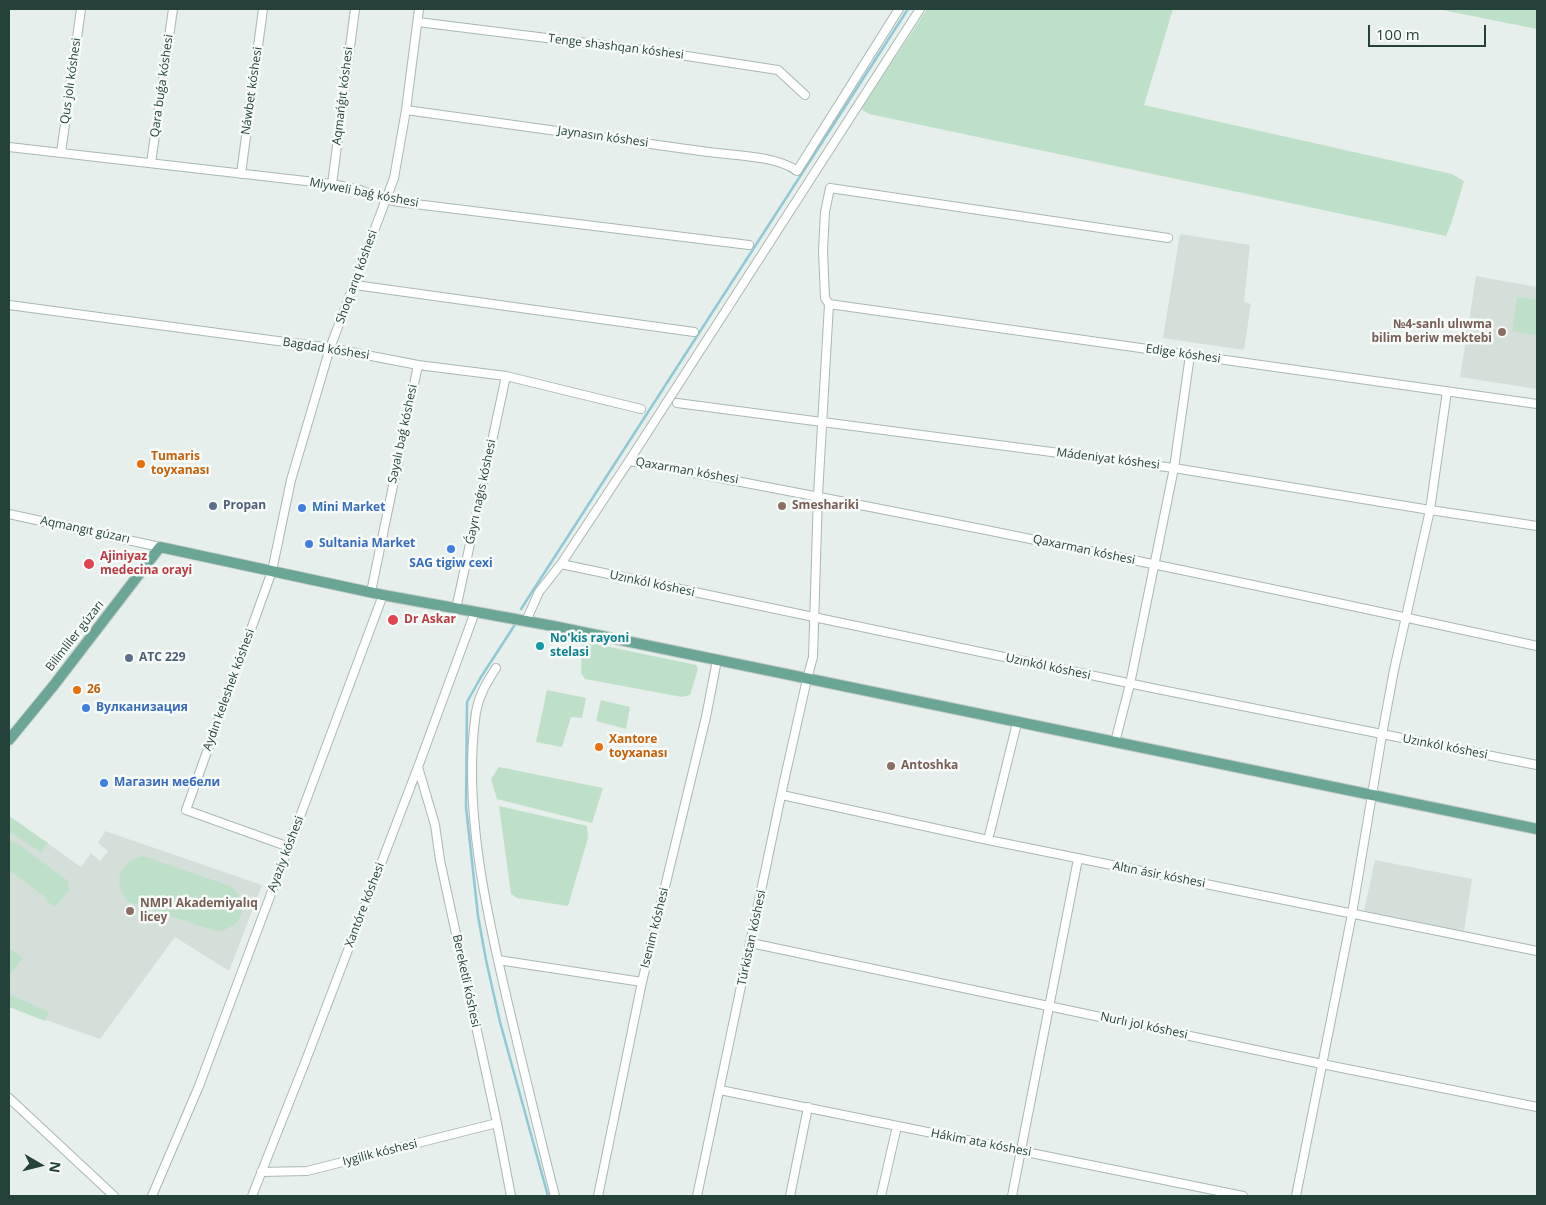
<!DOCTYPE html>
<meta charset="utf-8">
<style>
body{margin:0}
#map{position:relative;width:1546px;height:1205px;overflow:hidden;background:#e6efeb;font-family:"Open Sans",sans-serif}
canvas{display:block}
.frame{position:absolute;inset:0;border:10px solid #24423a;pointer-events:none}
.north{position:absolute;left:15px;top:1140px;width:50px;height:50px;-webkit-text-stroke:4px #f7fbf9;paint-order:stroke;rotate:98deg;font-size:14px;font-weight:700;line-height:20px;text-align:center;color:#24423a}
.north::after{content:'';display:block;margin:auto;width:18px;height:22px;background:#24423a;clip-path:polygon(50% 0,100% 100%,50% 72%,0 100%)}
.scale{position:absolute;left:1368px;top:25px;width:118px;height:22px;box-sizing:border-box;border:2px solid #24423a;border-top:0;padding-left:6px;font-size:15px;line-height:18px;white-space:nowrap;color:#24423a;-webkit-text-stroke:4px #f7fbf9;paint-order:stroke}
</style>
<div id="map">
<canvas width="1546" height="1205"></canvas>
<div class="frame"></div>
<div class="north">N</div>
<div class="scale">100 m</div>
</div>
<script>
const context = document.querySelector('canvas').getContext('2d');
context.lineJoin = 'round';
function fill(path, color) { context.fillStyle = color; context.fill(path, 'evenodd'); }
function stroke(path, color, width, dash) { context.strokeStyle = color; context.lineWidth = width; context.lineCap = dash ? 'butt' : 'round'; context.setLineDash(dash || []); context.stroke(path); }
function label(font, color, halo, rows, align = 'center') {
  context.font = font + ' "Open Sans",sans-serif'; context.lineWidth = 5; context.setLineDash([]); context.textBaseline = 'middle'; context.strokeStyle = halo; context.fillStyle = color; for (const [text, x, y, turn = 0] of rows) {
    context.save(); context.translate(x, y); context.rotate((+turn || 0) * Math.PI / 180); context.textAlign = isNaN(turn) ? turn : align; if (halo) context.strokeText(text, 0, 0); context.fillText(text, 0, 0); context.restore();
  }
}
fill(new Path2D(`
 M1180 234 1250 245 1244 302 1251 304 1244 350 1163 338Z
 M1476 276 1537 287V389L1460 377Z
 M9 816 81 867 91 853 100 861 108 851 98 843 105 831 262 885 229 971 175 937 100 1039 9 1007Z
 M1375 860 1472 879 1464 931 1364 911Z`), '#d4dfda');
fill(new Path2D(`
 M927 9H1173L1144 105 1452 174 1464 181 1452 221 1446 236 869 114 861 109Z
 M1437 9H1537V29Z
 M1517 297 1537 300V335L1512 331Z
 M586 642 696 665 698 669 690 695 682 697 585 679 581 673 582 646Z
 M547 690 586 698 582 718 571 717 562 747 536 742Z
 M601 700 630 707 626 729 596 721Z
 M499 767 603 788 592 823 497 799 491 779Z
 M499 806 587 826 588 838 568 906 517 898 511 894Z
 M9 816 48 843 41 853 9 831Z
 M9 841 16 843 21 846 68 881 69 890 55 907 45 900 46 898 9 870Z
 M143 856 230 886C252 903 243 930 215 931L128 902C112 883 118 862 143 856Z
 M9 948 23 958 9 976Z
 M9 994 49 1012 45 1021 9 1007Z`), '#bfe0c8');
stroke(new Path2D(`
 M521 609 908 9
 M516 623 481 677 467 702 466 807 478 916 486 960 500 1022 548 1196`), '#8ec9d4', 2.5);
const minor = new Path2D(`
 M418 22 667 53 778 70 805 95
 M406 110 708 152C732 155 778 156 797 171L899 9
 M9 147 332 184 360 190 385 199 399 202 749 245
 M61 153 81 9
 M151 163 173 9
 M241 174 263 9
 M332 184 355 9
 M355 285 694 332
 M829 304 1537 404
 M9 305 330 348 418 365 506 376 641 409
 M677 403 1174 468 1430 510 1537 526
 M629 461C933 517 1235 580 1537 646
 M9 514 160 547
 M561 564C886 634 1211 701 1537 765
 M371 592 418 365
 M456 609 506 376
 M526 621 539 592 561 564 629 461 920 9
 M496 668C487 682 479 695 476 712 462 807 487 915 509 1008 524 1071 539 1134 555 1196
 M1115 742 1130 684 1174 468 1190 355
 M418 767 435 825 440 860 497 1123 511 1196
 M782 795 988 840 1537 951
 M988 840 1017 723
 M289 847 186 810 272 571 291 480 330 348 394 178 406 110 419 9
 M751 943 1322 1064 1537 1107
 M498 960 642 982
 M720 1090 1243 1196
 M9 1098 114 1196
 M261 1172 307 1171 497 1123
 M152 1196 199 1086 383 595
 M252 1196 306 1060 418 767 475 612
 M598 1196 642 982 706 717 717 660
 M697 1196 783 786 807 679 813 657 818 495 829 304 825 298 823 251 825 212 830 188 1168 238
 M790 1196 808 1107
 M881 1196 897 1126
 M1012 1196 1078 859
 M1296 1196 1352 914 1382 735 1394 670 1430 510 1447 391`);
const major = new Path2D(`
 M9 740 54 685 160 547 383 595 553 626 1537 829`);
stroke(minor, '#a8b8b2', 10);
stroke(major, '#c2cac8', 12);
stroke(minor, '#fff', 8);
stroke(major, '#6aa596', 10);
for (const [x, y, r, color] of [
 [1502,332,5,"#8d6e63"],
 [141,464,5,"#e8710a"],
 [213,506,5,"#5c6f8a"],
 [782,506,5,"#8d6e63"],
 [302,508,5,"#3f7fe0"],
 [309,544,5,"#3f7fe0"],
 [451,549,5,"#3f7fe0"],
 [89,564,6,"#e0444e"],
 [393,620,6,"#e0444e"],
 [540,646,5,"#0f9aa8"],
 [129,658,5,"#5c6f8a"],
 [77,690,5,"#e8710a"],
 [86,708,5,"#3f7fe0"],
 [599,747,5,"#e8710a"],
 [891,766,5,"#8d6e63"],
 [104,783,5,"#3f7fe0"],
 [130,911,5,"#8d6e63"]
]) { const dot = new Path2D(); dot.arc(x, y, r, 0, 2 * Math.PI); context.fillStyle = color; context.fill(dot); stroke(dot, '#f7fbf9', 2); }
label('12px', '#24423a', '#f7fbf9', [
 ["Tenge shashqan kóshesi",616,47,7],
 ["Qus jolı kóshesi",71,81,-82],
 ["Qara buǵa kóshesi",162,86,-82],
 ["Náwbet kóshesi",252,91,-82],
 ["Aqmańǵıt kóshesi",343,96,-83],
 ["Jaynasın kóshesi",603,137,8],
 ["Miyweli baǵ kóshesi",364,193,11],
 ["Shoq arıq kóshesi",357,277,-70],
 ["Bagdad kóshesi",326,349,9],
 ["Edige kóshesi",1183,354,8],
 ["Sayalı baǵ kóshesi",403,434,-78],
 ["Mádeniyat kóshesi",1108,459,7],
 ["Qaxarman kóshesi",687,471,10],
 ["Ǵayrı naǵıs kóshesi",481,492,-78],
 ["Aqmangıt gúzarı",85,530,12],
 ["Qaxarman kóshesi",1084,550,12],
 ["Uzınkól kóshesi",652,584,12],
 ["Bilimliler gúzarı",75,636,-52],
 ["Uzınkól kóshesi",1048,667,12],
 ["Aydın keleshek kóshesi",229,690,-70],
 ["Uzınkól kóshesi",1445,747,11],
 ["Ayaziy kóshesi",286,854,-69],
 ["Altın ásir kóshesi",1159,875,11],
 ["Xantóre kóshesi",365,905,-69],
 ["Isenim kóshesi",655,928,-76],
 ["Túrkistan kóshesi",752,938,-78],
 ["Bereketli kóshesi",466,981,78],
 ["Nurlı jol kóshesi",1144,1026,12],
 ["Hákim ata kóshesi",981,1143,11],
 ["Iygilik kóshesi",380,1153,-14]
]);
label('bold 12px', '#785e54', '#f7fbf9', [
 ["№4-sanlı ulıwma",1492,325,"right"],
 ["bilim beriw mektebi",1492,339,"right"],
 ["Smeshariki",792,506],
 ["Antoshka",901,766],
 ["NMPI Akademiyalıq",140,904],
 ["licey",140,918]
], 'left');
label('bold 12px', '#c56008', '#f7fbf9', [
 ["Tumaris",151,457],
 ["toyxanası",151,471],
 ["26",87,690],
 ["Xantore",609,740],
 ["toyxanası",609,754]
], 'left');
label('bold 12px', '#4e5e75', '#f7fbf9', [
 ["Propan",223,506],
 ["АТС 229",139,658]
], 'left');
label('bold 12px', '#366cbe', '#f7fbf9', [
 ["Mini Market",312,508],
 ["Sultania Market",319,544],
 ["SAG tigiw cexi",451,564,"center"],
 ["Вулканизация",96,708],
 ["Магазин мебели",114,783]
], 'left');
label('bold 12px', '#be3a42', '#f7fbf9', [
 ["Ajiniyaz",100,557],
 ["medecina orayi",100,571],
 ["Dr Askar",404,620]
], 'left');
label('bold 12px', '#0d838f', '#f7fbf9', [
 ["No'kis rayoni",550,639],
 ["stelasi",550,653]
], 'left');
</script>
